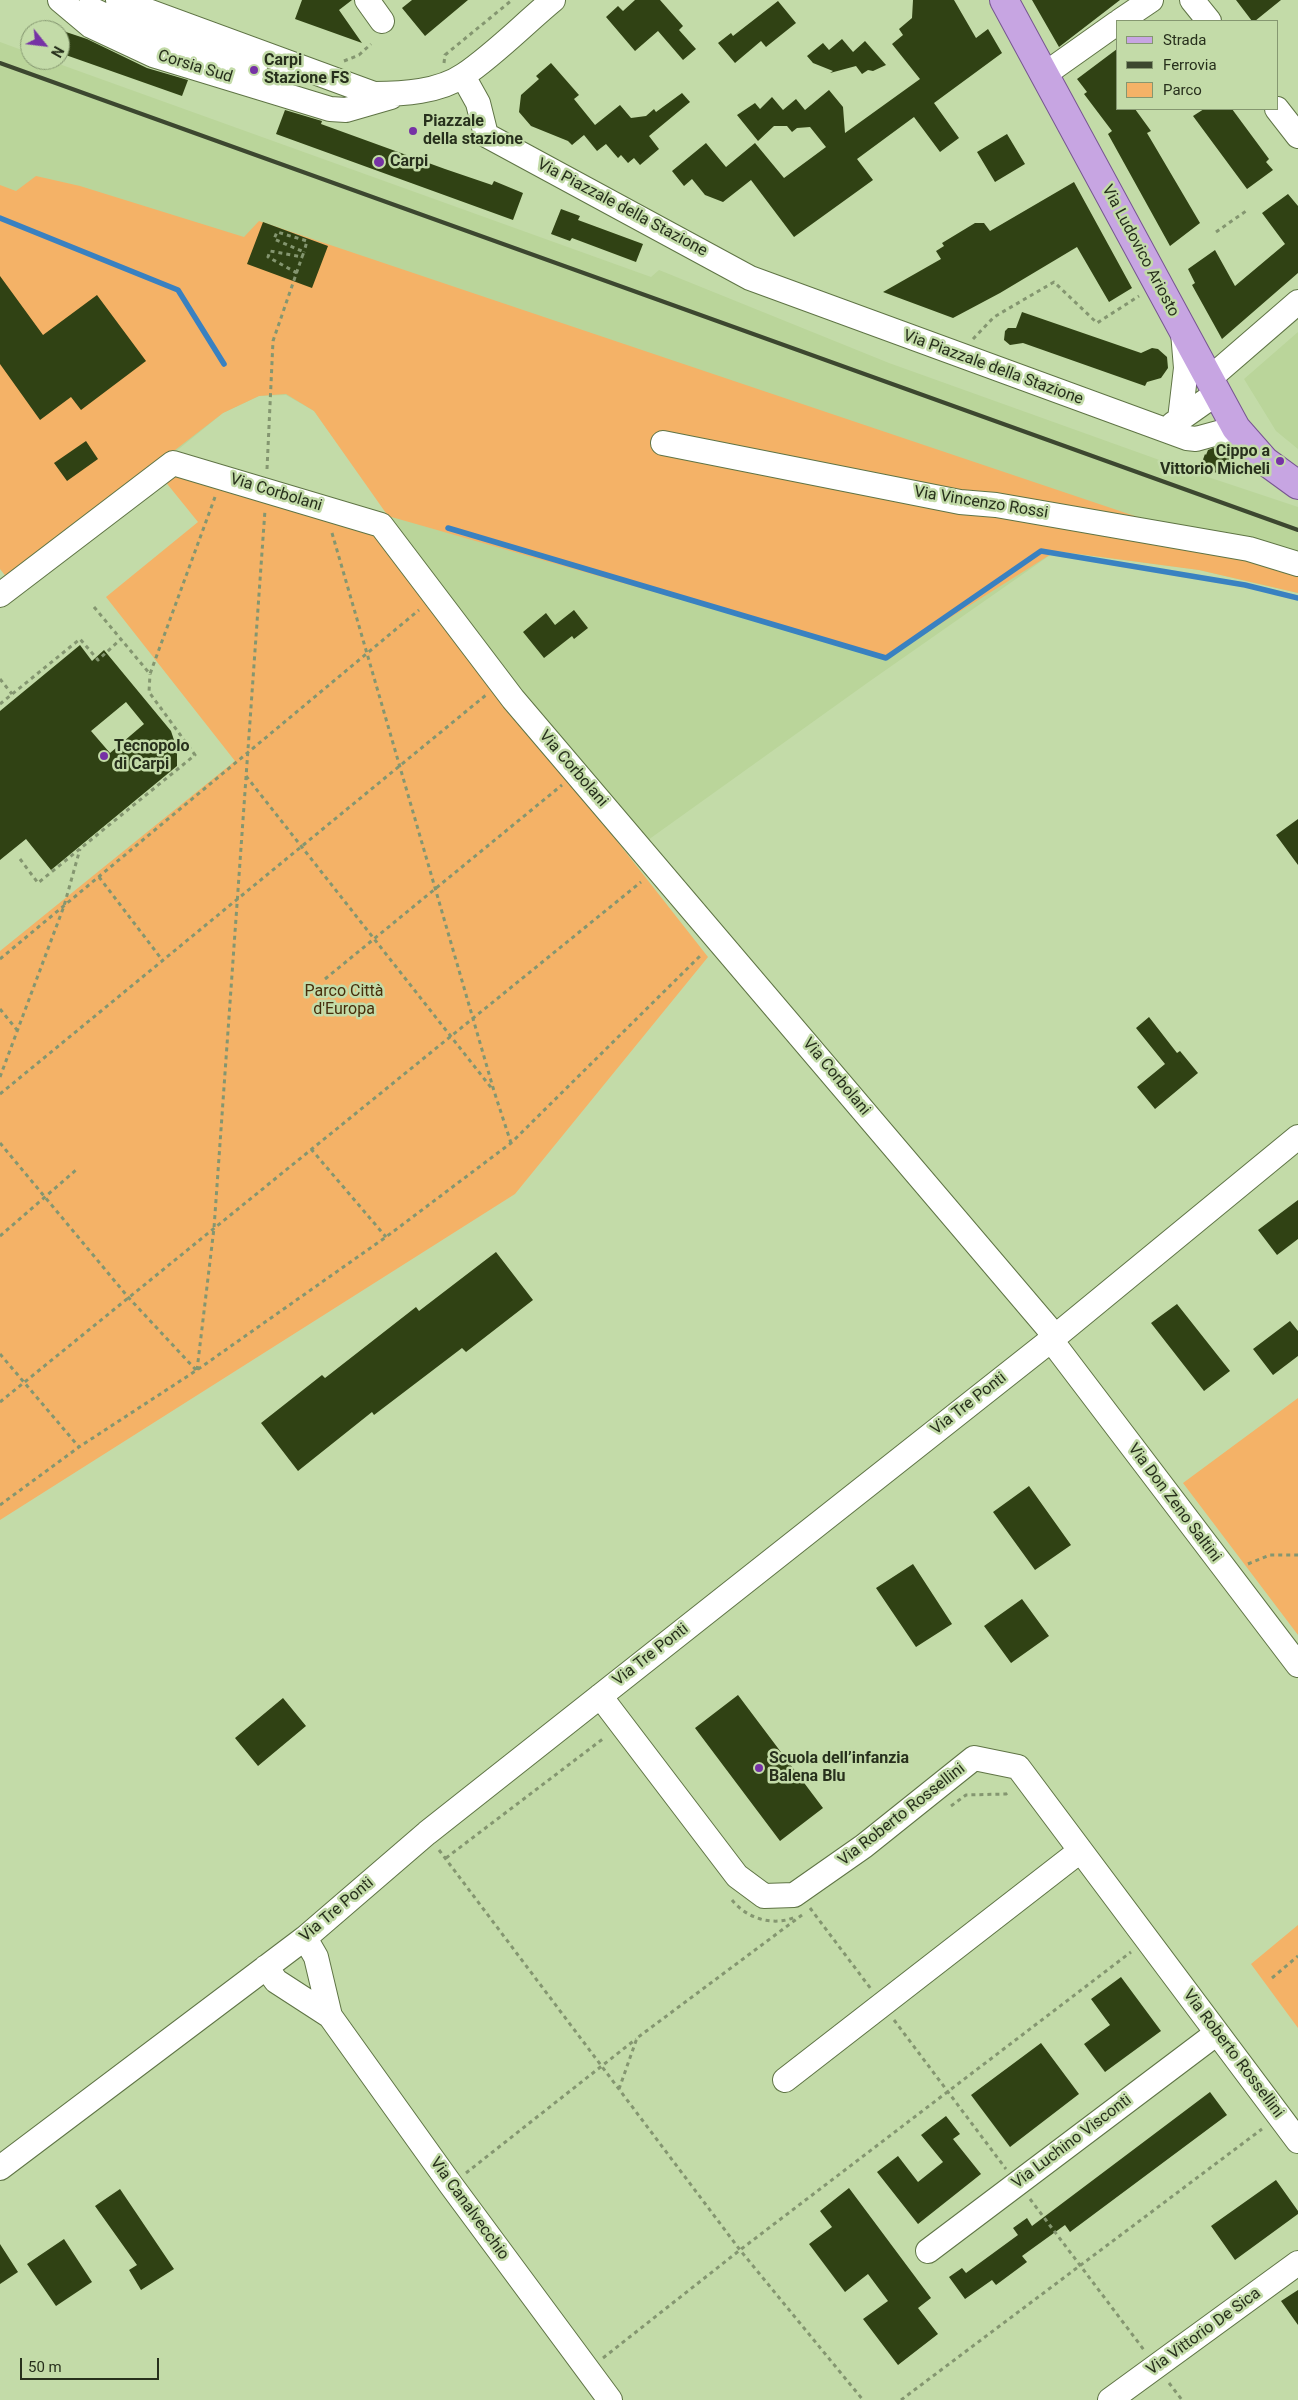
<!DOCTYPE html>
<meta charset="utf-8">
<style>
body{margin:0}
#map{position:relative;width:1298px;height:2400px;overflow:hidden;background:#c3dba8;font-family:Roboto,sans-serif}
canvas{display:block}
.legend{position:absolute;left:1116px;top:20px;width:162px;height:90px;box-sizing:border-box;background:#c3dba8;border:1px solid #859770;margin:0;padding:6px 9px;list-style:none;font-size:15px;color:#27301c}
.legend li{display:flex;align-items:center;gap:10px;height:25px}
.legend b{width:25px;border:1px solid #859770}
.north{position:absolute;left:20px;top:20px;width:50px;height:50px;box-sizing:border-box;background:#c3dba8;border:1px solid #859770;border-radius:50%;rotate:119deg;font-size:14px;font-weight:700;line-height:20px;text-align:center;color:#27301c}
.north::after{content:'';display:block;margin:auto;width:18px;height:22px;background:#7632a5;clip-path:polygon(50% 0,100% 100%,50% 72%,0 100%)}
.scale{position:absolute;left:20px;top:2358px;width:139px;height:22px;box-sizing:border-box;border:2px solid #27301c;border-top:0;padding-left:6px;font-size:15px;line-height:18px;white-space:nowrap;color:#27301c;-webkit-text-stroke:4px #c3dba8;paint-order:stroke}
</style>
<div id="map">
<canvas width="1298" height="2400"></canvas>
<ul class="legend">
<li><b style="height:6px;background:#c7a5e2"></b>Strada</li>
<li><b style="height:6px;background:#3c472f"></b>Ferrovia</li>
<li><b style="height:14px;background:#f4b267"></b>Parco</li>
</ul>
<div class="north">N</div>
<div class="scale">50 m</div>
</div>
<script>
const context = document.querySelector('canvas').getContext('2d');
context.lineJoin = 'round';
function fill(path, color) { context.fillStyle = color; context.fill(path, 'evenodd'); }
function stroke(path, color, width, dash) { context.strokeStyle = color; context.lineWidth = width; context.lineCap = dash ? 'butt' : 'round'; context.setLineDash(dash || []); context.stroke(path); }
function label(font, color, halo, rows, align = 'center') {
  context.font = font + ' Roboto,sans-serif'; context.lineWidth = 5; context.setLineDash([]); context.textBaseline = 'middle'; context.strokeStyle = halo; context.fillStyle = color; for (const [text, x, y, turn = 0] of rows) {
    context.save(); context.translate(x, y); context.rotate((+turn || 0) * Math.PI / 180); context.textAlign = isNaN(turn) ? turn : align; if (halo) context.strokeText(text, 0, 0); context.fillText(text, 0, 0); context.restore();
  }
}
fill(new Path2D(`
 M0 42 30 53V60H48L651 277 659 270 889 363 1190 471 1298 507V593L1199 570 1056 551 870 681 641 845 451 602 314 411 286 395 259 396 223 413 13 584 0 569Z
 M1298 332V449L1276 431 1244 379Z`), '#bad59a');
fill(new Path2D(`
 M36 176 80 186 244 237 259 221 1298 571V593L1199 570 1056 551 886 658 388 516 314 411 286 394 259 396 223 413 8 579 0 569V185L16 191Z
 M178 469 372 529 708 957 515 1194 0 1520V951L235 761 106 597 198 522 164 480Z
 M1298 1398V1635L1183 1483Z
 M1298 1925V2028L1251 1964Z`), '#f4b267');
stroke(new Path2D(`
 M0 218 178 290 224 364
 M448 528 886 658 1041 551 1245 585 1298 598`), '#3981c1', 5.5);
fill(new Path2D(`
 M302 0H352L339 10 362 43 295 19Z
 M412 0H468L425 36 402 8Z
 M635 0H660L683 26 679 30 696 49 683 60 658 31 635 51 606 17 618 6 623 11Z
 M913 0H954L976 38 988 29 1002 53 934 103 959 138 940 152 914 117 857 159 873 180 794 237 751 180 723 202 705 195 692 179 684 186 672 171 706 143 726 167 755 143 784 178 826 147 810 127 797 128 792 132 787 126H774L758 141 737 115 755 103 760 109 772 97 783 110 796 99 805 110 829 90 843 107 845 133 920 79 892 44 903 35 899 29 912 18Z
 M1032 0H1120L1059 47Z
 M1236 0H1281L1255 21H1252Z
 M778 1 796 23 766 47 761 41 735 63 718 43 731 33 733 36Z
 M60 30 87 39 147 68 188 80 182 96 60 53Z
 M842 39 853 52 865 41 886 65 873 71 868 70 862 74 856 66 830 73 833 71 813 63 807 56 823 43 829 50Z
 M1117 49V109H1135L1151 131 1147 133 1200 223 1170 246 1108 134 1112 131 1084 94 1087 92 1077 79Z
 M551 63 579 95 574 99 595 125 620 105 631 118 646 116 654 109 656 112 682 93 690 102 649 136 659 149 640 165 634 158 628 163 621 155 618 158 606 144 597 151 584 135 572 145 568 141 531 126 519 112 521 95 539 79 536 76Z
 M1204 109H1232L1269 159 1266 162 1273 170 1247 189 1193 116Z
 M285 110 322 121 321 124 445 169 492 185 494 181 523 193 513 220 276 134Z
 M1007 134 1025 164 995 182 977 152Z
 M1074 182 1132 288 1109 302 1077 247 1000 293 953 318 883 292 941 259 936 251 944 246 942 243 975 223H984L990 231Z
 M1288 194 1298 206V273L1222 339 1192 285 1195 283 1188 269 1215 250 1235 286 1285 244 1262 213Z
 M561 209 580 216 578 220 643 244 636 262 572 238 570 241 551 234Z
 M263 222 328 246 312 288 247 264Z
 M0 276 43 335 97 295 146 361 81 410 71 397 40 420 0 364Z
 M1022 312 1141 353 1152 348 1158 349 1167 357 1168 368 1161 378 1147 382 1145 386 1023 343 1010 345 1004 340 1005 331 1008 328H1016Z
 M86 441 98 459 67 481 54 463Z
 M1213 448 1231 454 1224 475 1200 468 1205 454 1206 455 1208 450Z
 M574 610 588 628 574 639 572 636 544 658 523 632 546 613 555 625Z
 M80 645 92 661 104 650 171 731 177 749V766L51 870 26 839 0 860V711ZM126 702 144 724 110 753 91 731Z
 M1298 819V865L1276 835Z
 M1149 1017 1177 1053 1180 1051 1198 1073 1155 1109 1137 1087 1165 1064 1136 1028Z
 M1298 1200V1239L1277 1255 1258 1230Z
 M496 1252 533 1300 466 1352 462 1348 374 1415 372 1412 298 1471 261 1423 322 1375 325 1378 416 1307 419 1311Z
 M1177 1304 1230 1371 1204 1391 1151 1323Z
 M1290 1321 1298 1331V1356L1273 1375 1253 1349Z
 M1029 1486 1071 1545 1035 1570 993 1512Z
 M913 1564 952 1624 916 1647 876 1588Z
 M1022 1599 1049 1636 1011 1663 984 1626Z
 M738 1695 823 1808 780 1841 695 1728Z
 M283 1698 306 1726 258 1766 235 1738Z
 M1121 1977 1161 2031 1105 2072 1084 2044 1110 2025 1091 1999Z
 M1041 2043 1079 2094 1010 2147 971 2095Z
 M1210 2092 1227 2115 1070 2232 1065 2225 1022 2256 1027 2262 996 2285 992 2280 965 2299 949 2277 962 2268 966 2273 1018 2235 1013 2228 1027 2218 1032 2226Z
 M946 2116 960 2134 953 2139 981 2174 918 2224 877 2172 898 2156 918 2182 943 2162 921 2135Z
 M1276 2180 1298 2211V2214L1235 2260 1211 2226Z
 M849 2188 931 2298 918 2308 938 2334 898 2365 863 2319 888 2301 868 2274 845 2292 809 2244 832 2227 820 2211Z
 M120 2189 174 2269 141 2290 129 2270 137 2265 95 2206Z
 M64 2239 92 2282 56 2306 27 2264Z
 M0 2244 18 2272 0 2284Z
 M1298 2290V2325L1281 2301Z`), '#304214');
const minor = new Path2D(`
 M60 0 91 26 153 55 330 109 346 110 391 97
 M118 0 374 94C403 94 439 92 464 75 495 54 524 24 553 0
 M367 0 382 21
 M1192 0 1209 21
 M89 8 110 18 255 69
 M1120 21 1151 0
 M1045 74 1117 23
 M463 76 478 103 486 135 750 278 1187 438 1196 439 1236 428
 M1277 109 1298 136
 M1209 379 1298 302
 M1180 419 1186 368 1183 332
 M1173 424 1217 393
 M663 443 960 502 996 505 1249 549 1298 564
 M0 595 173 463 381 525 513 699 1055 1336
 M1051 1340 1298 1665
 M600 1696 737 1876 764 1896 794 1895 864 1846 974 1758 1018 1767 1298 2141
 M305 1938 316 1957 330 2016 451 2185 610 2400
 M266 1967 276 1981 330 2016
 M785 2080 1080 1851
 M0 2168 305 1938 427 1833 1051 1340 1298 1137
 M928 2251 1217 2033
 M1110 2400 1298 2263`);
const major = new Path2D(`
 M1004 0 1236 428 1265 461 1298 485`);
stroke(minor, '#5f7445', 26);
stroke(major, '#765590', 30);
stroke(new Path2D(`
 M344 61 359 55 371 44
 M444 63 445 55 512 0
 M1216 232 1246 211
 M297 273 268 257 270 251 302 257 304 252 274 239 277 232 307 241 304 252
 M973 339 994 317 1054 282 1097 323 1139 296
 M267 469 273 341 302 257
 M332 533 494 1091 511 1143
 M94 607 150 674 215 497
 M0 679 12 694
 M0 704 80 639 98 660 121 639
 M246 776 493 1090
 M20 859 38 883 195 755 149 692 150 674
 M99 877 163 961
 M0 959 419 610
 M325 979 562 785
 M0 1009 17 1030
 M0 1077 64 906 80 849
 M0 1094 486 695
 M0 1143 128 1297 196 1370
 M311 1149 386 1237
 M0 1236 76 1170
 M0 1354 79 1447
 M197 1370 214 1228 265 510
 M0 1402 641 882
 M0 1505 79 1447 197 1370 386 1237 511 1143 702 954
 M1248 1564 1270 1555H1298
 M951 1806 966 1795 1006 1794 1010 1791
 M439 1850 740 2250 863 2400
 M446 1858 604 1738
 M732 1900C746 1918 773 1927 795 1917
 M810 1908 871 1989
 M1272 1978 1298 1956
 M894 2020 1006 2169
 M619 2089 637 2038 802 1915
 M466 2173 636 2039
 M1030 2199 1144 2350
 M603 2358 740 2250 1131 1952
 M1169 2383 1182 2400
 M901 2400 1262 2129`), '#849670', 3, [4, 4]);
stroke(minor, '#fff', 24);
stroke(major, '#c7a5e2', 28);
stroke(new Path2D(`
 M0 63 1298 530`), '#3c472f', 4);
for (const [x, y, r, color] of [
 [254,70,5,"#7632a5"],
 [413,131,5,"#7632a5"],
 [379,162,6,"#7632a5"],
 [1280,461,5,"#7632a5"],
 [104,756,5,"#7632a5"],
 [759,1768,5,"#7632a5"]
]) { const dot = new Path2D(); dot.arc(x, y, r, 0, 2 * Math.PI); context.fillStyle = color; context.fill(dot); stroke(dot, '#c3dba8', 2); }
label('bold 16px', '#27301c', '#c3dba8', [
 ["Carpi",264,61],
 ["Stazione FS",264,79],
 ["Piazzale",423,122],
 ["della stazione",423,140],
 ["Carpi",390,162],
 ["Cippo a",1270,452,"right"],
 ["Vittorio Micheli",1270,470,"right"],
 ["Tecnopolo",114,747],
 ["di Carpi",114,765],
 ["Scuola dell’infanzia",769,1759],
 ["Balena Blu",769,1777]
], 'left');
label('16px', '#27301c', '#c3dba8', [
 ["Corsia Sud",195,67,17],
 ["Via Piazzale della Stazione",622,208,28],
 ["Via Ludovico Ariosto",1140,251,62],
 ["Via Piazzale della Stazione",993,368,20],
 ["Via Corbolani",276,493,17],
 ["Via Vincenzo Rossi",981,503,9],
 ["Via Corbolani",573,769,49],
 ["Via Corbolani",836,1077,50],
 ["Via Tre Ponti",969,1404,-38],
 ["Via Don Zeno Saltini",1174,1503,53],
 ["Via Tre Ponti",651,1655,-38],
 ["Via Roberto Rossellini",902,1815,-38],
 ["Via Tre Ponti",337,1910,-40],
 ["Via Roberto Rossellini",1233,2054,53],
 ["Via Luchino Visconti",1072,2142,-37],
 ["Via Canalvecchio",469,2209,54],
 ["Via Vittorio De Sica",1204,2332,-36]
]);
label('16px', '#472d0b', '#c3dba8', [
 ["Parco Città",344,992],
 ["d'Europa",344,1010]
]);
</script>
